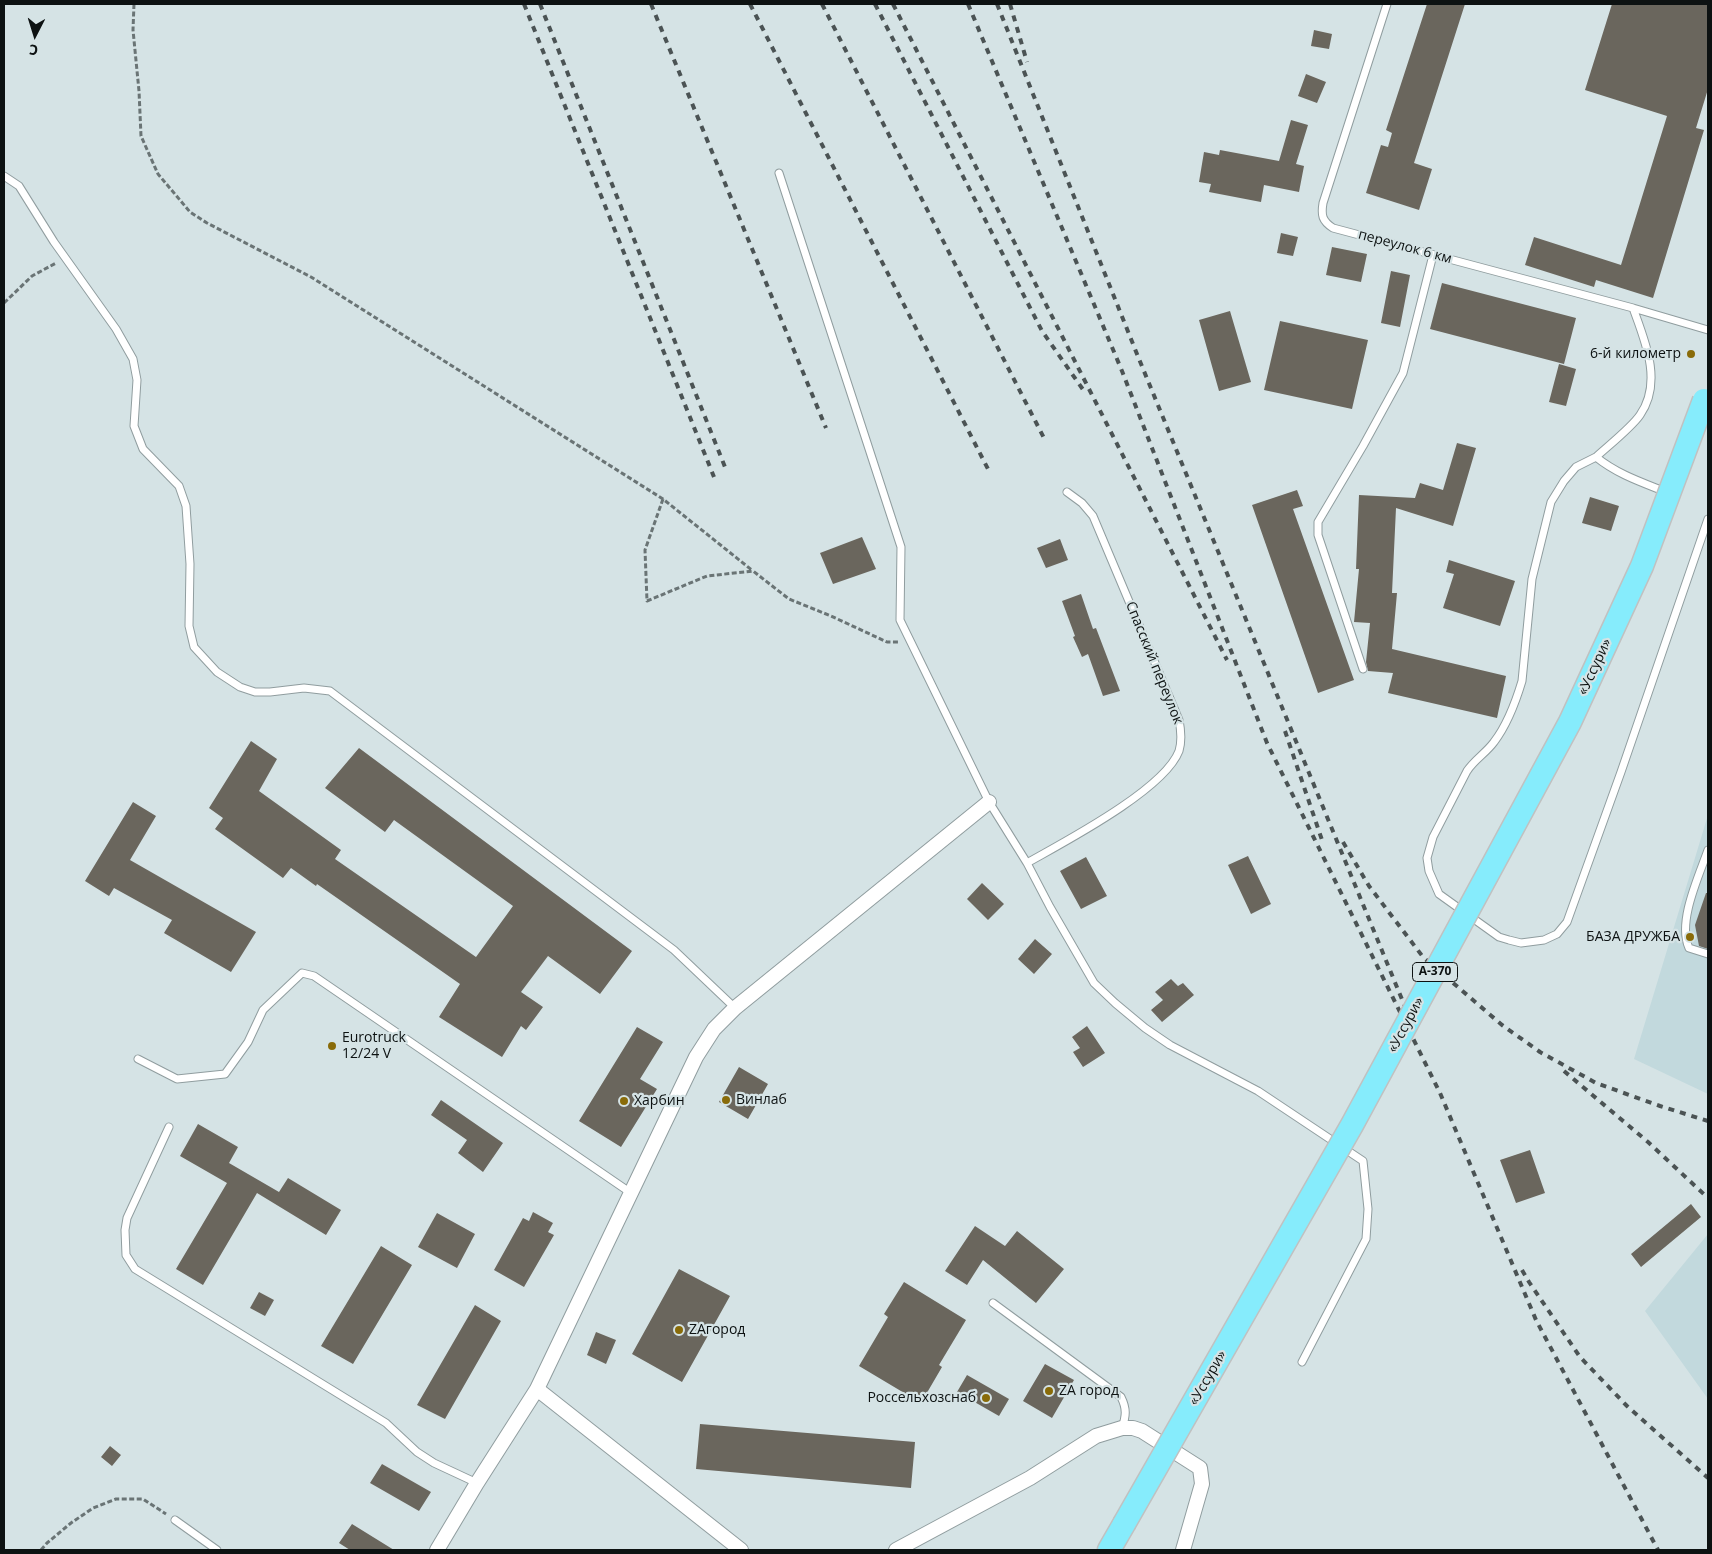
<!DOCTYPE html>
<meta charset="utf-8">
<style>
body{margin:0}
#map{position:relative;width:1712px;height:1554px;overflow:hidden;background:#d5e3e5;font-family:"Open Sans",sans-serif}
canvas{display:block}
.frame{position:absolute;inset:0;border:5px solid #0d1212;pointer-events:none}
.north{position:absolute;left:10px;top:10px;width:50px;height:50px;-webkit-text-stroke:4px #d5e3e5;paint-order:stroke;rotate:185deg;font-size:14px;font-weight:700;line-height:20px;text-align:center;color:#0d1212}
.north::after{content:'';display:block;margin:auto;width:18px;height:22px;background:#0d1212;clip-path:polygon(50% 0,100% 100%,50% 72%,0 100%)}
</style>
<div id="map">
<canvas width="1712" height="1554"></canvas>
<div class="frame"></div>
<div class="north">С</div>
</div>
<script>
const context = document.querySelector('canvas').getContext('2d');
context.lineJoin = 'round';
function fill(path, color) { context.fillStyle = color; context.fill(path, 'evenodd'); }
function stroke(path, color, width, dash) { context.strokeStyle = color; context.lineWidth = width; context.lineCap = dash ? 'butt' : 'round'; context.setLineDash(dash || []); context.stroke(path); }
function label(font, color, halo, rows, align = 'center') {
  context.font = font + ' "Open Sans",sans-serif'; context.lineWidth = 4.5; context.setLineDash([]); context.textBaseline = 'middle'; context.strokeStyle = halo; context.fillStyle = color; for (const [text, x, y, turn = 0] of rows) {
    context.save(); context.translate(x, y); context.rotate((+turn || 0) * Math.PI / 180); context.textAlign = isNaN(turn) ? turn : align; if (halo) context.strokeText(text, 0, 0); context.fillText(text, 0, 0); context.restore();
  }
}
fill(new Path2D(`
 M1708 815V1094L1634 1059Z
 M1708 1234V1399L1645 1311Z`), '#c2d9dd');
fill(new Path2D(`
 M1427 4H1465L1414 163 1432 169 1419 210 1366 193 1381 145 1388 147 1392 133 1386 130Z
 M1612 4H1708V89L1696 128 1704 130 1653 298 1596 280 1594 287 1525 265 1534 237 1621 265 1667 116 1585 90Z
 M1314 30 1332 34 1329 49 1311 46Z
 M1306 74 1326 82 1317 103 1298 96Z
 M1291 120 1308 125 1296 164 1304 166 1299 192 1264 185 1261 202 1209 192 1211 184 1199 182 1204 152 1219 155 1220 150 1279 161Z
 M1281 233 1298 237 1293 256 1277 253Z
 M1332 247 1367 254 1361 282 1326 275Z
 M1391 271 1410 275 1400 327 1381 323Z
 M1442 283 1576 318 1564 364 1430 329Z
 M1230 311 1251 382 1219 391 1199 320Z
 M1280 321 1368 340 1352 409 1264 390Z
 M1559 364 1576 369 1566 406 1549 402Z
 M1457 443 1476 448 1453 526 1396 508 1392 593H1397L1392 649 1506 676 1497 718 1388 693 1393 673 1368 671 1366 662 1370 623 1354 622 1359 569H1356L1359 495 1415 498 1420 483 1443 490Z
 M1297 490 1303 506 1293 509 1354 680 1318 693 1252 505Z
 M1590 497 1619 506 1611 531 1582 523Z
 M862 537 876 569 833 584 820 553Z
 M1060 539 1068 560 1046 568 1037 548Z
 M1449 560 1515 581 1500 626 1443 608 1454 574 1446 572Z
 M1081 594 1093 629 1096 628 1120 691 1103 696 1088 654 1082 657 1073 637 1075 636 1062 601Z
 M251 741 277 759 259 791 341 850 335 859 476 957 513 906 394 820 385 832 325 788 359 748 632 951 600 994 548 956 521 992 543 1007 526 1030 521 1026 502 1057 439 1017 460 984 317 884 316 886 291 868 283 878 215 829 223 818 209 808Z
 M133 802 156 816 130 860 256 932 231 972 164 933 172 920 114 888 109 896 85 881Z
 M1248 856 1271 904 1251 914 1228 865Z
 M1086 857 1107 896 1081 909 1060 871Z
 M982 883 1004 904 988 920 967 899Z
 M1706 893H1708V949L1699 946 1695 925Z
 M1035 939 1052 954 1034 974 1018 959Z
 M1171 979 1178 986 1183 983 1194 995 1162 1022 1151 1010 1163 1000 1155 992Z
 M1087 1026 1105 1053 1083 1067 1073 1052 1080 1048 1072 1037Z
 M637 1027 663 1042 640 1079 657 1089 621 1147 579 1121Z
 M739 1067 768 1084 748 1119 719 1102Z
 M441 1100 503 1143 483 1172 458 1153 467 1140 431 1115Z
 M198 1124 238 1147 229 1163 279 1192 288 1178 341 1210 326 1235 257 1193 203 1285 176 1269 227 1183 180 1156Z
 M1530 1150 1545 1193 1516 1203 1500 1160Z
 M1691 1204 1701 1217 1641 1267 1631 1254Z
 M533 1212 553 1223 548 1232 554 1235 524 1287 494 1270 523 1218 529 1221Z
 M437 1213 475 1234 457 1268 418 1247Z
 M975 1226 1005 1246 1017 1231 1064 1269 1036 1303 983 1260 967 1285 945 1271Z
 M381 1246 412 1265 353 1364 321 1346Z
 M679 1269 730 1296 682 1382 632 1354Z
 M904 1282 966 1320 939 1365 942 1367 921 1403 859 1366 888 1317 884 1314Z
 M259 1292 274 1300 265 1316 250 1308Z
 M475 1305 501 1321 445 1419 417 1405Z
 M596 1332 616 1340 606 1364 587 1355Z
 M1045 1364 1074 1380 1052 1418 1023 1401Z
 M967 1375 1009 1399 999 1416 957 1392Z
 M700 1424 915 1442 911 1488 696 1469Z
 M110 1446 121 1455 112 1466 101 1457Z
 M382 1464 431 1492 419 1511 370 1483Z
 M352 1524 394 1550H350L339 1543Z`), '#6a665d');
const service = new Path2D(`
 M1387 4 1323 203C1321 215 1322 221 1333 228L1633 308 1708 330
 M779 173 901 547 900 620 989 802 1027 863 1050 907 1094 983 1115 1003 1145 1028 1170 1045 1258 1091 1363 1161 1368 1209 1366 1239 1302 1362
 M4 176 19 186 54 242 116 329 133 359 137 380 134 426 143 449 179 486 186 506 190 564 189 626 194 647 217 672 240 687 255 692H270L304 688 330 691 674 950 735 1008
 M1596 457C1608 446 1632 427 1640 415 1663 382 1645 341 1633 308
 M1666 492C1641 482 1617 474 1596 457L1576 467 1564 481 1551 502 1532 579 1522 681C1516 701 1507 725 1494 742 1486 753 1474 760 1467 771L1433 837 1427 858 1429 871 1439 894 1499 937 1509 940 1521 943 1544 940 1557 934 1567 922 1621 772 1708 519
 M1363 669 1318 535V522L1363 446 1403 373 1433 255
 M1708 850C1699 876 1677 922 1689 948L1708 954
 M1027 863C1064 842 1164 790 1179 751 1182 741 1181 730 1179 720L1093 516 1082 503 1067 492
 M138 1059 177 1079 225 1074 248 1042 263 1010 302 973 314 976 631 1193
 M169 1127 127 1218 125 1230 126 1255 135 1269 386 1423 417 1452 434 1463 477 1483
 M993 1303 1121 1397C1127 1409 1126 1416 1122 1428
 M175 1520 217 1550`);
const minor = new Path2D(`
 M437 1550 477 1483 537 1389
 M741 1550 537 1389 696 1057 714 1029 735 1008 989 802
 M896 1550 1030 1478 1096 1436 1122 1428H1133L1142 1431 1200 1468 1202 1484 1183 1550`);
const trunk = new Path2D(`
 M1109 1550 1124 1524`);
stroke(service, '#909d9f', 9);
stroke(minor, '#909d9f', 16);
stroke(trunk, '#c0c1c1', 25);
stroke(new Path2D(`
 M134 4 133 30 139 91 141 136 158 174 190 212 207 223 311 277 663 499 753 571
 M4 303 32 276 56 263
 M663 499 645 550 647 601 707 576 753 571 789 599 831 616 887 642H899
 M41 1550 47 1543 71 1523 93 1508 116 1499H143L166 1514`), '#6a7475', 3, [5, 2.5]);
stroke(service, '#fff', 7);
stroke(minor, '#fff', 14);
stroke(trunk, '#86ecfc', 22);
stroke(new Path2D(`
 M524 4 714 477
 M540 4 727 472
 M651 4 826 428
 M750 4 989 471
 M822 4 1046 442
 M875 4 1042 331 1084 391
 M893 4 1227 660
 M968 4 1122 371 1267 743 1440 1093 1536 1320 1658 1550
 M997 4 1139 359 1408 1014
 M1010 4 1027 62
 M1285 731 1322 840
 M1343 842 1369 886 1423 957 1502 1025 1540 1052 1596 1083 1660 1106 1708 1121
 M1564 1071 1648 1142 1708 1198
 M1522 1270 1529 1282 1580 1357 1627 1406 1708 1478`), '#4b5354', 4, [6, 6]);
const trunkBridge = new Path2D(`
 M1124 1524 1352 1125 1570 722 1642 566 1704 400`);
stroke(trunkBridge, '#c0c1c1', 25, []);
stroke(trunkBridge, '#86ecfc', 22);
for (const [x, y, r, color] of [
 [1691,354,5,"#896b09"],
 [1690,937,5,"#896b09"],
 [332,1046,5,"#896b09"],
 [726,1100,5,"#896b09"],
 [624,1101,5,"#896b09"],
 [679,1330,5,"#896b09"],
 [1049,1391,5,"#896b09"],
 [986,1398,5,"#896b09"]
]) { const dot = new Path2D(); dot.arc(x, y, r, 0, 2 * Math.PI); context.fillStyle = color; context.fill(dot); stroke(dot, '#d5e3e5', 2); }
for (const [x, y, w] of [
 [1435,972,45]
]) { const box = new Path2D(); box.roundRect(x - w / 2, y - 9.5, w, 19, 4); context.fillStyle = '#d5e3e5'; context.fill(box); stroke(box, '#0d1212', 1); }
label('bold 12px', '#0d1212', null, [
 ["А-370",1435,972]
]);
label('14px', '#0d1212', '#d5e3e5', [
 ["переулок 6 км",1405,247,15],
 ["Спасский переулок",1154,663,68],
 ["«Уссури»",1595,667,-65],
 ["«Уссури»",1406,1025,-62],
 ["«Уссури»",1208,1378,-60]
]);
label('14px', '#0d1212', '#d5e3e5', [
 ["6-й километр",1681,354,"right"],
 ["БАЗА ДРУЖБА",1680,937,"right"],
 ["Eurotruck",342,1038],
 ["12/24 V",342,1054],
 ["Винлаб",736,1100],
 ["Харбин",634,1101],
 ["ZAгород",689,1330],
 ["ZA город",1059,1391],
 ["Россельхозснаб",976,1398,"right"]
], 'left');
</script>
